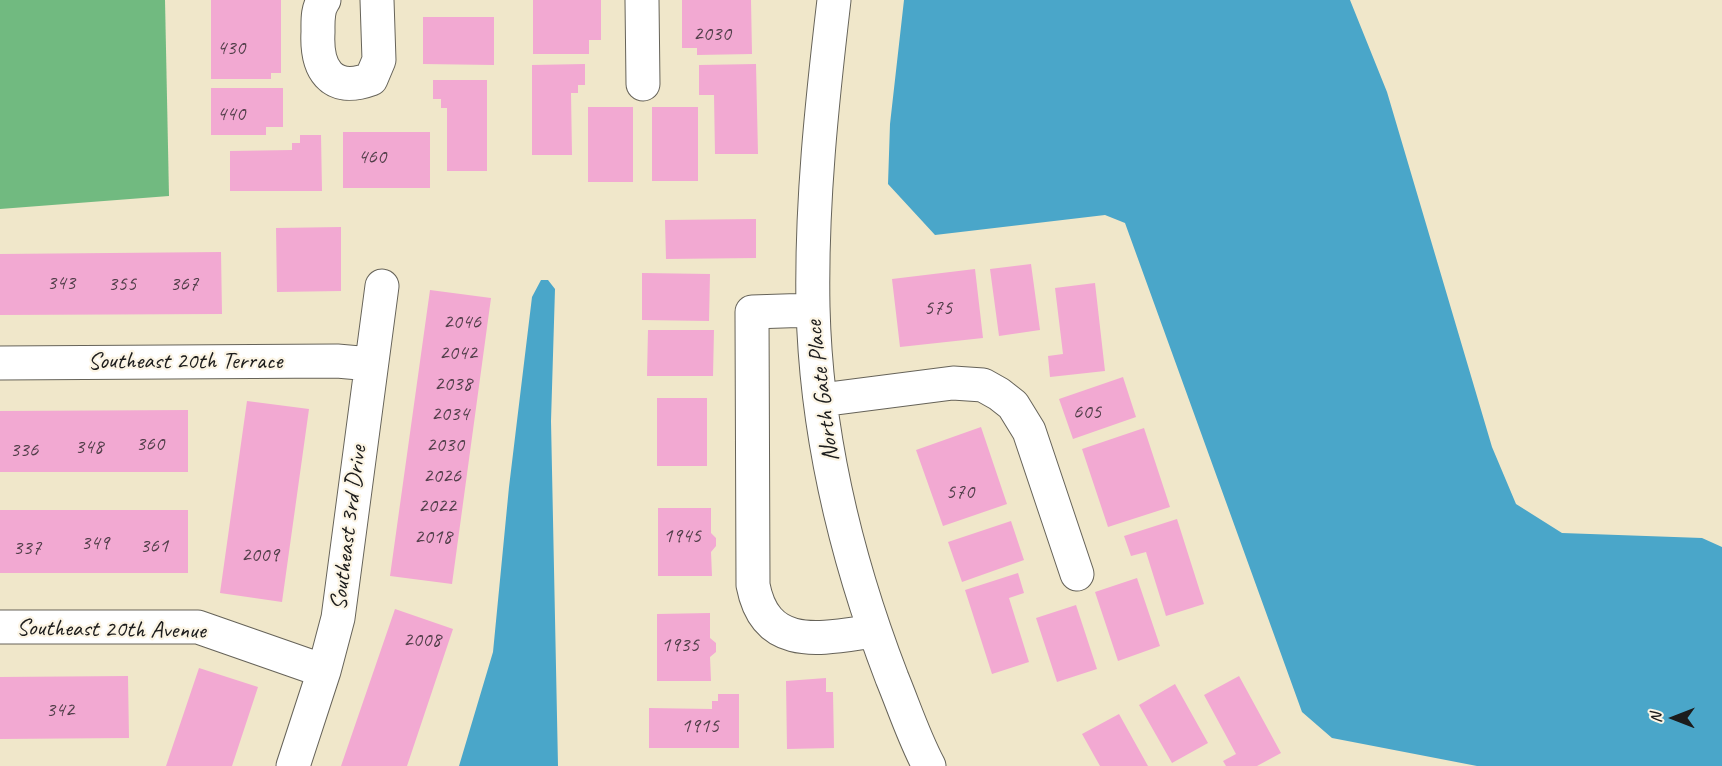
<!DOCTYPE html>
<style>
body{margin:0}
#map{position:relative;width:1722px;height:766px;overflow:hidden;background:#f0e7ca;font-family:Caveat,sans-serif}
canvas{display:block}
.north{position:absolute;left:1644px;top:688px;width:60px;height:60px;-webkit-text-stroke:4px #fcf5e5;paint-order:stroke;rotate:270deg;font-size:16px;font-weight:700;line-height:24px;text-align:center;color:#1c1c1c}
.north::after{content:'';display:block;margin:auto;width:21px;height:27px;background:#1c1c1c;clip-path:polygon(50% 0,100% 100%,50% 72%,0 100%)}
</style>
<div id="map">
<canvas width="1722" height="766"></canvas>
<div class="north">N</div>
</div>
<script>
const context = document.querySelector('canvas').getContext('2d');
context.lineJoin = 'round';
function fill(path, color) { context.fillStyle = color; context.fill(path, 'evenodd'); }
function stroke(path, color, width, dash) { context.strokeStyle = color; context.lineWidth = width; context.lineCap = dash ? 'butt' : 'round'; context.setLineDash(dash || []); context.stroke(path); }
function label(font, color, halo, rows, align = 'center') {
  context.font = font + ' Caveat,sans-serif'; context.lineWidth = 4.5; context.setLineDash([]); context.textBaseline = 'middle'; context.strokeStyle = halo; context.fillStyle = color; for (const [text, x, y, turn = 0] of rows) {
    context.save(); context.translate(x, y); context.rotate((+turn || 0) * Math.PI / 180); context.textAlign = isNaN(turn) ? turn : align; if (halo) context.strokeText(text, 0, 0); context.fillText(text, 0, 0); context.restore();
  }
}
fill(new Path2D(`
 M0 0H165L169 196 0 209Z`), '#71ba80');
fill(new Path2D(`
 M904 0H1350L1387 92 1492 447 1516 504 1562 533 1702 538 1722 547V766H1477L1332 738 1302 712 1125 223 1105 215 935 235 888 184 890 124Z
 M541 280H548L555 289 551 421 558 766H459L493 652 509 487 532 297Z`), '#4aa6c9');
fill(new Path2D(`
 M211 0H281V73H271V79H211Z
 M533 0H601V40H589V54H533Z
 M682 0H751L752 54 697 55V48H682Z
 M423 17H494V65L423 64Z
 M585 64V85H578V93H571L572 155H532V65Z
 M756 64 758 154H715L714 95H699V65Z
 M433 80H487V171H447V108H441V99H433Z
 M211 88H283V127H266V135H211Z
 M588 107H633V182H588Z
 M652 107H698V181H652Z
 M343 132H430V188H343Z
 M300 135H321L322 191H230V151L292 150V143H300Z
 M756 219V258L666 259 665 220Z
 M341 227V291L277 292 276 228Z
 M221 252 222 314 0 315V254Z
 M1031 264 1040 330 999 336 990 269Z
 M975 269 983 338 900 347 892 279Z
 M642 273 710 274 709 321 642 320Z
 M1095 283 1105 371 1050 377 1048 356 1063 354 1055 288Z
 M430 290 491 298 452 584 390 576Z
 M648 330H714L713 376H647Z
 M1123 377 1136 417 1073 439 1059 399Z
 M657 398H707V466H657Z
 M247 401 309 409 282 602 220 593Z
 M188 410V472H0V411Z
 M981 427 1007 504 943 526 916 450Z
 M1144 428 1170 507 1108 527 1082 449Z
 M658 508H711V533L716 538V546L711 552 712 576H658Z
 M0 510H188V573H0Z
 M1177 519 1204 604 1166 616 1146 552 1131 556 1124 536Z
 M1011 521 1024 560 962 582 948 542Z
 M1018 573 1024 593 1009 598 1029 662 992 674 965 590Z
 M1137 578 1160 646 1118 661 1095 592Z
 M1076 605 1097 669 1057 682 1036 618Z
 M395 609 453 629 407 766H341Z
 M710 613V638L716 643V652L710 657 711 681H657V614Z
 M199 668 258 687 232 766H166Z
 M128 676 129 738 0 739V677Z
 M1239 676 1281 753 1257 766H1226L1223 761 1236 754 1204 695Z
 M826 678V692H833L834 748 787 749 786 681Z
 M1175 684 1208 743 1172 763 1139 705Z
 M718 694H739V748H649V708L712 709V701H718Z
 M1119 714 1148 766H1100L1082 734Z`), '#f2a9d2');
const street = new Path2D(`
 M324 0C317 9 318 21 318 32 316 68 330 94 371 79L379 60 377 0
 M642 0 643 84
 M834 0C822 102 811 204 813 307 816 433 847 561 892 678 904 707 914 738 929 766
 M813 310 752 312 753 585C766 653 822 638 874 631
 M0 363 337 361 371 364
 M821 400 953 383 983 385 999 394 1013 405 1029 431 1077 574
 M0 627H198L324 671
 M293 766 324 671 338 618 382 286`);
stroke(street, '#666359', 35);
stroke(street, '#fff', 33);
label('21px', '#523f4a', null, [
 ["2030",712,34],
 ["430",231,48],
 ["440",231,114],
 ["460",372,157],
 ["343",61,283],
 ["355",122,284],
 ["367",184,284],
 ["575",938,308],
 ["2046",462,322],
 ["2042",458,353],
 ["2038",453,384],
 ["605",1087,412],
 ["2034",450,414],
 ["360",150,444],
 ["2030",445,445],
 ["348",89,447],
 ["336",24,450],
 ["2026",442,476],
 ["570",960,492],
 ["2022",437,506],
 ["1945",682,536],
 ["2018",433,537],
 ["349",95,543],
 ["361",154,546],
 ["337",27,548],
 ["2009",260,555],
 ["2008",422,640],
 ["1935",680,645],
 ["342",60,710],
 ["1915",700,726]
]);
label('24px', '#1c1c1c', '#fcf5e5', [
 ["Southeast 20th Terrace",185,362],
 ["North Gate Place",823,391,-97],
 ["Southeast 3rd Drive",349,528,-83],
 ["Southeast 20th Avenue",111,630,1]
]);
</script>
